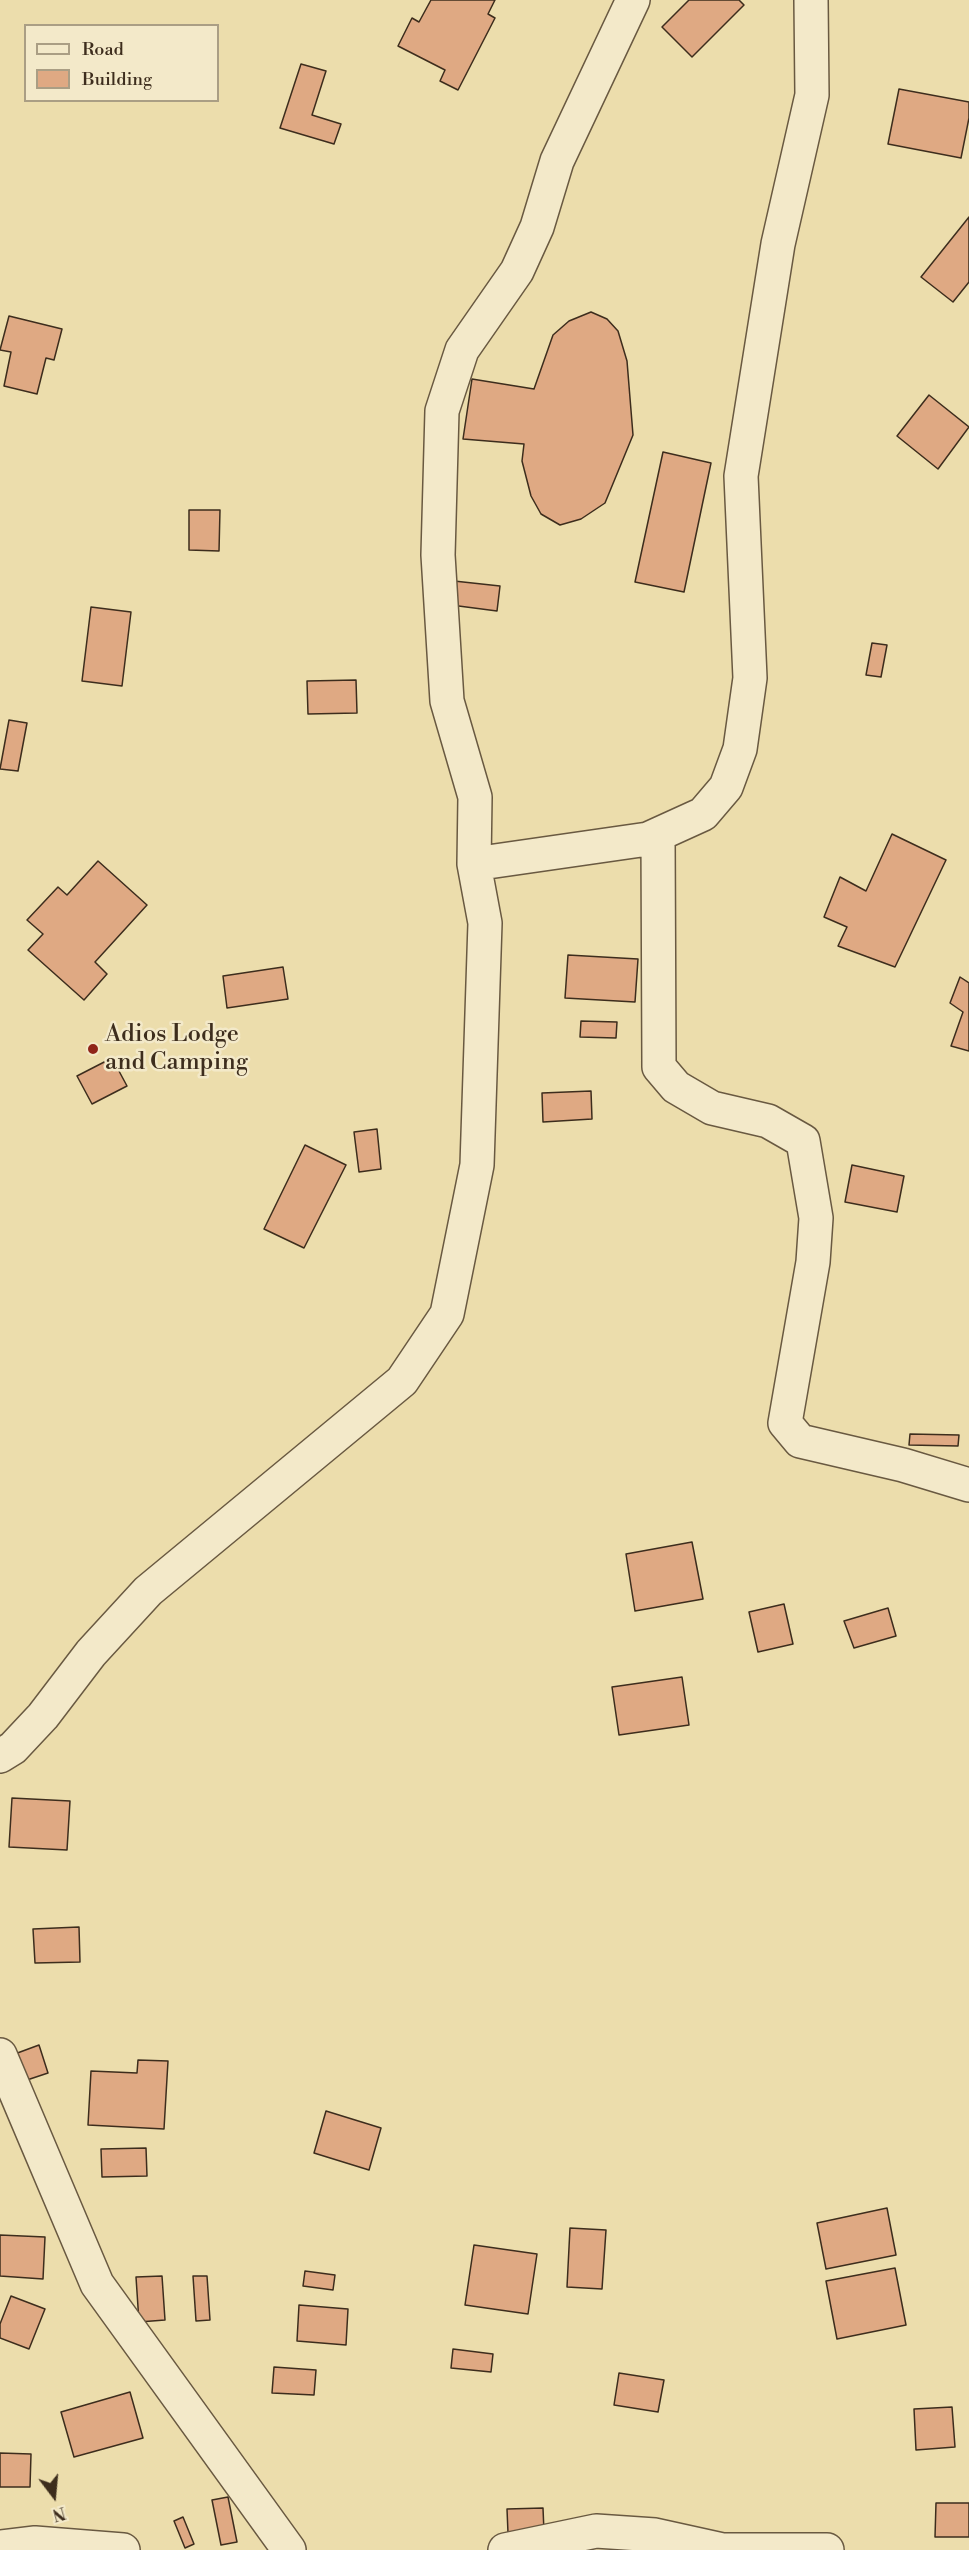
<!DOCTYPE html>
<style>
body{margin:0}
#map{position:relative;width:969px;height:2550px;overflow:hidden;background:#ecddac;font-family:"Libre Bodoni",serif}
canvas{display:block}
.legend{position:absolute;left:24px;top:24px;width:195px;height:78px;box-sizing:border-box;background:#f3e9c9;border:2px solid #aa9e84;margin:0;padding:8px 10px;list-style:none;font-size:18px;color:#3d2d1d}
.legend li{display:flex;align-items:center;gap:12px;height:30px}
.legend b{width:30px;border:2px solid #aa9e84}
.north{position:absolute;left:24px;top:2466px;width:60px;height:60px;-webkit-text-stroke:4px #f3e9c9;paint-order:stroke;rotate:164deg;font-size:16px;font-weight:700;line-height:24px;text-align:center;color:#3d2d1d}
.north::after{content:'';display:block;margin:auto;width:21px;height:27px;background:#3d2d1d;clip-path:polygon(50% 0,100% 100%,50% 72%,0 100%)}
</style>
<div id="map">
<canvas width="969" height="2550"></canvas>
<ul class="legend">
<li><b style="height:8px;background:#f3e9c9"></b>Road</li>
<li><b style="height:16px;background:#dfa983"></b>Building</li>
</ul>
<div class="north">N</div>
</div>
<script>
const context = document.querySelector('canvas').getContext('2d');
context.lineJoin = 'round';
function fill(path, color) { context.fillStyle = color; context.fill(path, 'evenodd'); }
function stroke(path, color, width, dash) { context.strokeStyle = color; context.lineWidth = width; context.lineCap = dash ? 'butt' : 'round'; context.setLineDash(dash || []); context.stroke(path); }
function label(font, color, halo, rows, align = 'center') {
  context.font = font + ' "Libre Bodoni",serif'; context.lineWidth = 5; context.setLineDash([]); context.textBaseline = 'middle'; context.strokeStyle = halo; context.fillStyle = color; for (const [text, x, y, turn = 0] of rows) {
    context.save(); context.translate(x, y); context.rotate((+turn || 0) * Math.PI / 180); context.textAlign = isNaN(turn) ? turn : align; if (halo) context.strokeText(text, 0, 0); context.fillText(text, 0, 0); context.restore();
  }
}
const building = new Path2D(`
 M431 0H495L488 14 495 18 458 90 440 81 445 70 398 46 412 18 419 22Z
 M689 0H739L744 5 692 57 662 27Z
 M301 64 326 71 312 115 341 124 334 144 280 128Z
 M899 89 969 102V118L961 158 888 144Z
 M969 217V282L953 302 921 277Z
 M591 312 607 319 618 331 627 361 633 435 605 503 581 519 560 525 541 514 531 496 522 461 524 444 463 439 472 379 534 389 553 335 569 321Z
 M9 316 62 329 54 360 46 358 37 394 4 386 11 352 0 350Z
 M929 395 969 427 938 469 897 436Z
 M663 452 711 463 684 592 635 582Z
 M189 510H220L219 551 189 550Z
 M454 581 500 586 497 611 451 605Z
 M91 607 131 612 122 686 82 681Z
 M872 643 887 645 881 677 866 675Z
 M356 680 357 713 308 714 307 681Z
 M9 720 27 723 18 771 0 769Z
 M892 834 946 860 895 967 838 946 847 927 824 917 840 877 866 891Z
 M98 861 147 905 95 962 107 974 84 1000 28 950 43 934 27 920 58 887 67 895Z
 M568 955 638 959 635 1002 565 998Z
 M283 967 288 999 227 1008 223 976Z
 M960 977 969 983V1051L951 1046 963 1012 950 1003Z
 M581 1021 617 1022 616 1038 580 1037Z
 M112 1058 127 1086 92 1104 77 1076Z
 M591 1091 592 1119 543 1122 542 1093Z
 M377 1129 381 1169 359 1172 354 1132Z
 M305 1145 346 1165 304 1248 264 1229Z
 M852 1165 904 1176 897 1212 845 1202Z
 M910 1434 959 1435 958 1446 909 1445Z
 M692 1542 703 1599 635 1611 626 1554Z
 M784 1604 793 1644 758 1652 749 1612Z
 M888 1608 896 1636 854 1648 844 1621Z
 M682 1677 689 1725 619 1735 612 1687Z
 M12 1798 70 1801 67 1850 9 1847Z
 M79 1927 80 1962 35 1963 33 1929Z
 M39 2045 48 2073 21 2082 12 2055Z
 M138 2060 168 2061 164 2129 88 2125 91 2071 137 2073Z
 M326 2111 381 2128 369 2170 314 2153Z
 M146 2148 147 2176 102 2177 101 2149Z
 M887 2208 896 2255 826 2269 817 2223Z
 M570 2228 606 2230 602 2289 567 2287Z
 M0 2235 45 2237 43 2279 0 2276Z
 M474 2245 537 2254 528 2314 465 2305Z
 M895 2268 906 2325 837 2339 826 2281Z
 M305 2271 335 2275 333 2290 303 2286Z
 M162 2276 165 2320 139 2322 136 2277Z
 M193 2276H207L210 2320 196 2321Z
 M11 2296 45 2309 29 2349 0 2338V2324Z
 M299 2305 348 2309 346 2345 297 2341Z
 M453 2349 493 2354 491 2372 451 2368Z
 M274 2367 316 2370 314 2395 272 2393Z
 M619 2373 664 2380 658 2412 614 2405Z
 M130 2392 143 2438 74 2457 61 2412Z
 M952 2407 955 2447 916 2450 914 2409Z
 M0 2453 31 2454 30 2487H0Z
 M228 2497 237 2542 221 2545 212 2500Z
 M936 2503H969V2537H935Z
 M543 2508 544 2532 508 2533 507 2509Z
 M183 2517 194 2544 185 2548 174 2521Z`);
fill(building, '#dfa983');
stroke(building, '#3d2d1d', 1.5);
const minor = new Path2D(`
 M658 835 659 1067 676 1087 712 1108 768 1121 803 1141 816 1218 813 1262 785 1423 800 1441 903 1465 969 1485
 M474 864 648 839 703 814 726 787 740 749 750 678 741 476 778 244 812 95 811 0
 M0 1756 13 1748 43 1716 91 1653 148 1591 402 1381 447 1314 477 1165 485 923 474 864 475 797 447 701 438 555 442 411 462 350 517 271 537 227 557 161 633 0
 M0 2055 97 2284 289 2550
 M0 2547 35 2543 123 2550
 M505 2550 596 2531 655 2535 723 2550H827`);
stroke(minor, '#695941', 36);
stroke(minor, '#f3e9c9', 33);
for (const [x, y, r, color] of [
 [93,1049,6,"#8f2418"]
]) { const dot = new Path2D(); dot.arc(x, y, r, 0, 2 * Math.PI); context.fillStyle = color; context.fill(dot); stroke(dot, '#f3e9c9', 2); }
label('24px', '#3d2d1d', '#f3e9c9', [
 ["Adios Lodge",105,1035],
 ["and Camping",105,1063]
], 'left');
</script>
